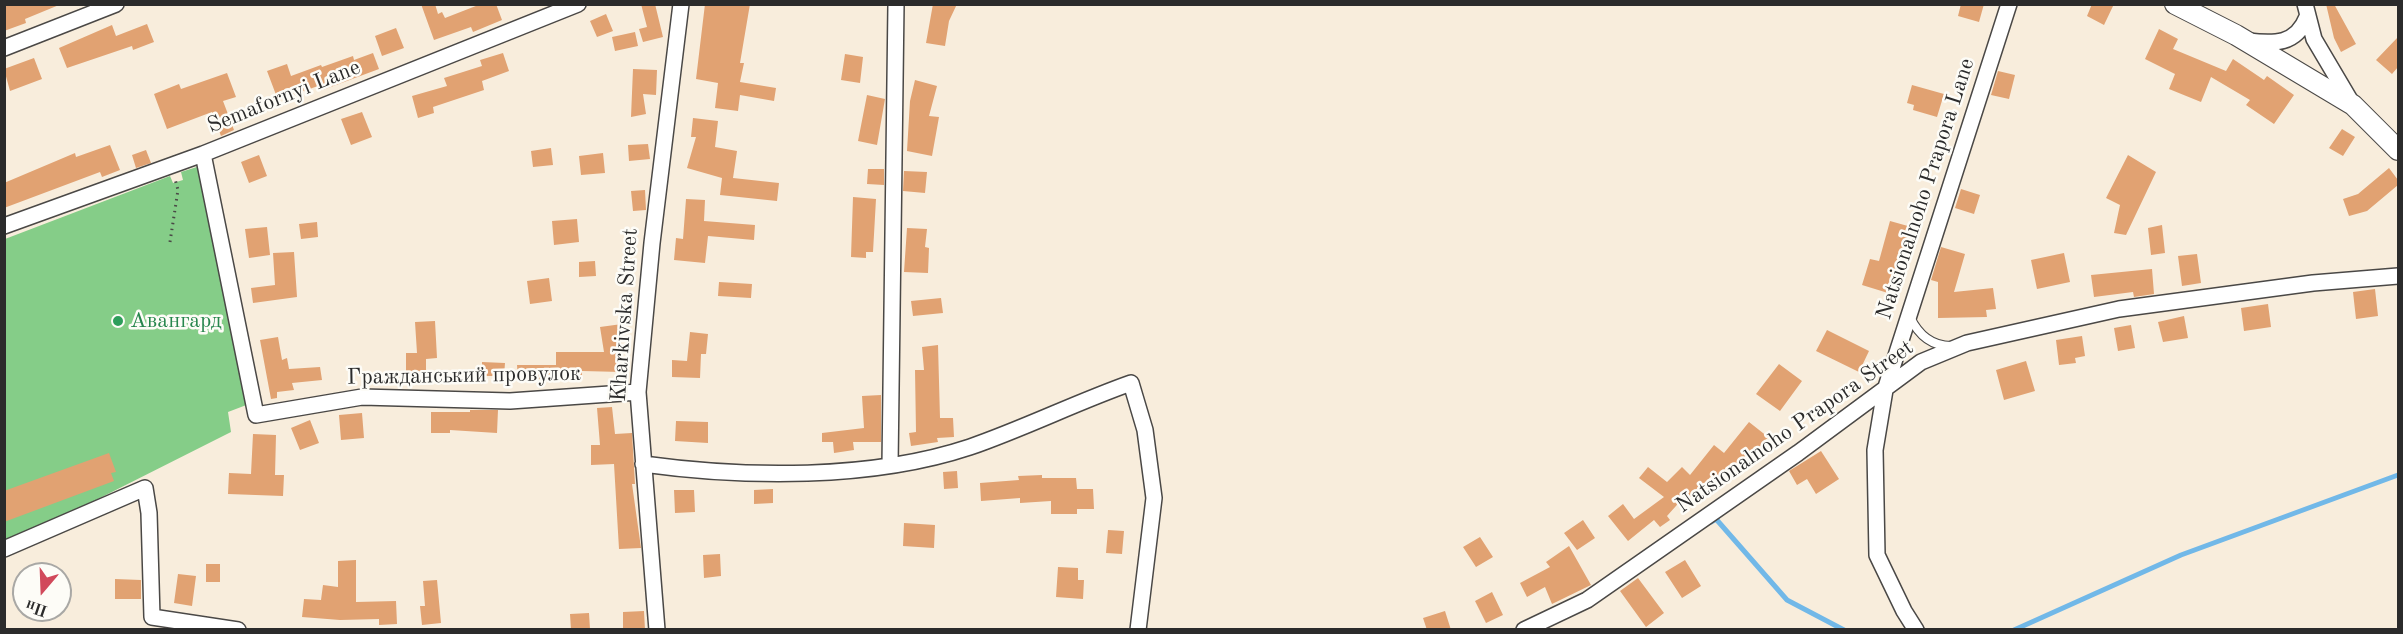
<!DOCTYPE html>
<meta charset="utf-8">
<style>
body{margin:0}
#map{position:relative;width:2403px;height:634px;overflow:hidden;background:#f8eddc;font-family:"Old Standard TT",serif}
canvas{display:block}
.frame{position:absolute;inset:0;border:6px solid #2b2b2b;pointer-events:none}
.north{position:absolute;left:12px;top:562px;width:60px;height:60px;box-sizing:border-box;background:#fdfcf7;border:2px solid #a9a8a5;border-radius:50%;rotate:199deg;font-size:16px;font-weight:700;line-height:24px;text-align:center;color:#2b2b2b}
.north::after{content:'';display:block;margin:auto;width:21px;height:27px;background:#d1495b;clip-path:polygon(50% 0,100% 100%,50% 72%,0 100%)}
</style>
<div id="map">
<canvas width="2403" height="634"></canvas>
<div class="frame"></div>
<div class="north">Пн</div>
</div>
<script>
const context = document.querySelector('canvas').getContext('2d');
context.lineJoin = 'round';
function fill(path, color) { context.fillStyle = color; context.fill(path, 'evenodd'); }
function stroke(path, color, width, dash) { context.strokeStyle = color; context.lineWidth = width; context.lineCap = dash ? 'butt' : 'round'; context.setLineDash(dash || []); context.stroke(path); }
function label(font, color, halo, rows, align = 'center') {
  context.font = font + ' "Old Standard TT",serif'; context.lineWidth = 5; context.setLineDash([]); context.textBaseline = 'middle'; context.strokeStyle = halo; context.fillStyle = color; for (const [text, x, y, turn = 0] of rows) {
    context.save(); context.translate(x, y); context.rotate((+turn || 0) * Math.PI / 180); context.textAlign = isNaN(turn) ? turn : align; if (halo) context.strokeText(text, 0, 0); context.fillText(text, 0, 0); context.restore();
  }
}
fill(new Path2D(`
 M200 166 249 404 228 412 231 432 86 505 5 541V239L170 176 173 183 183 180 181 172Z`), '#85cd88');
stroke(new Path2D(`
 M1711 522 1716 519 1787 600 1844 630
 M2014 630 2181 555 2398 475`), '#71b8e8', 5);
fill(new Path2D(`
 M4 4H59V5L25 19 26 23 4 31Z
 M421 4H435L438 14 442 12 445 18 481 4H496L502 20 473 32 471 27 434 40Z
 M641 4H655L663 37 643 42 639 29 647 27Z
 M705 4H750L740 63H744L740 82 776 88 774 101 740 95 738 111 715 108 718 83 696 79Z
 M933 4H957L949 21 945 46 926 43Z
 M1961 4H1984L1979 22 1958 16Z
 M2092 4H2114L2104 25 2087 16Z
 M2326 4H2334L2356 44 2341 52 2334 38Z
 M606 14 613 31 597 37 590 21Z
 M147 24 154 42 133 50 132 46 67 68 59 48 112 25 116 36Z
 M396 28 404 48 382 56 375 36Z
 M2159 29 2178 39 2173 49 2226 71 2233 59 2264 80 2267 76 2294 95 2274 124 2246 105 2250 100 2211 77 2201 102 2169 89 2175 74 2145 59Z
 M635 32 638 46 615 51 612 37Z
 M2398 37V67L2392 74 2376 60Z
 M373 53 379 69 320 91 318 86 278 100 267 71 287 64 291 76 321 65 322 67 353 56 354 60Z
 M503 53 509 71 482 81 484 90 433 107 434 113 418 118 412 96 447 86 444 78 482 66 480 60Z
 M845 54 863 57 860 83 841 80Z
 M34 58 42 79 10 91 4 69Z
 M633 69 657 70 656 95 643 94 646 114 631 117Z
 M1998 71 2015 75 2009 99 1991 95Z
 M227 73 236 97 223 101 234 130 221 136 212 112 167 129 154 94 179 84 181 89Z
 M915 80 937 86 929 116 939 117 932 156 907 151 910 101Z
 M1912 85 1944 94 1937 117 1913 110 1914 105 1907 103Z
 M867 95 885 99 877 145 858 141Z
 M362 112 372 137 351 145 341 119Z
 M693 118 718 121 715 147 737 151 733 178 779 183 777 201 720 195 722 178 687 168 696 137H691Z
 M2342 129 2355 137 2343 156 2329 148Z
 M648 144 650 159 629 161 628 145Z
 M110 145 120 170 102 177 100 172 4 208V183L75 153 76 157Z
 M551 148 553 165 533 167 531 151Z
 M146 150 151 163 136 168 132 155Z
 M603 153 605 173 581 175 579 156Z
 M259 155 267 176 249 183 241 162Z
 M2128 155 2156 172 2126 235 2114 233 2120 205 2106 198Z
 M2389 168 2398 180V185L2367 211 2349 216 2343 199 2358 194Z
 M868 169H884V185L867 184Z
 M904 171 927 172 925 193 903 191Z
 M1961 189 1980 195 1974 214 1955 208Z
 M645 190 646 210 633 211 631 191Z
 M853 197 876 199 873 252H866V258L851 257Z
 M686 199 705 200 704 221 755 225 754 240 708 236 705 263 674 260 676 238 683 239Z
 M577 219 579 242 554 245 552 221Z
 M1890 221 1915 228 1902 277 1894 274 1888 293 1862 285 1870 259 1879 261Z
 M317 222 318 237 301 239 299 224Z
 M2162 225 2165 253 2151 255 2148 228Z
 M267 227 270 255 249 258 245 229Z
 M907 228 927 229 925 247 929 248 928 273 904 272Z
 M1941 247 1965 254 1954 292 1993 288 1996 309 1986 310 1987 317 1938 318V282L1931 280Z
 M294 252 297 297 253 303 251 288 275 285 273 253Z
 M2064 253 2070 282 2037 289 2031 260Z
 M2197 254 2201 283 2182 286 2178 256Z
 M595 261 596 276 579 277V262Z
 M2152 269 2154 294 2134 297 2133 292 2094 297 2091 275Z
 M549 278 552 301 530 304 527 281Z
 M719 282 752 284 751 298 718 296Z
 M2375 289 2378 316 2356 319 2353 292Z
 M941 298 943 313 913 316 911 301Z
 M2268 304 2271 327 2244 331 2241 308Z
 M2184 316 2188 338 2163 342 2158 322Z
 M435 321 437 358 426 359V375H406V353H417L415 322Z
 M622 324V372L582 371V381L518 378 517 365H556V352H604L600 327Z
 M2131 325 2135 348 2118 351 2114 328Z
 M1827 330 1869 351 1859 372 1816 351Z
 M690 332 708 334 706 354H701L700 378 672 377V360L687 361Z
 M2082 336 2085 356 2075 358 2076 363 2059 365 2056 340Z
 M278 337 282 360 287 358 289 369 320 367 322 380 292 383 294 390 277 392V398L271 399 260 340Z
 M938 345 940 418H953L954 437 937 438 938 442 911 446 909 433 916 432 915 370H924L922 347Z
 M2026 361 2035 391 2004 400 1996 370Z
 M482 362 505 363 504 376H482Z
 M1779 364 1802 381 1780 411 1756 394Z
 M881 395V442H853L854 450 834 453 833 442H822V433L864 428 862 396Z
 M612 407 615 434 632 433 635 484H632L641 548 619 549 614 464 591 465V445H600L597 408Z
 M470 410H498L497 433 450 430V433H431V412H470Z
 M362 413 364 438 341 440 339 415Z
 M310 420 319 443 300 450 291 428Z
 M676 421 708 422V443L675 441Z
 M1749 422 1768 437 1751 458 1746 455 1723 484 1712 475 1689 501 1684 497 1667 516 1670 520 1660 527 1654 520 1628 541 1608 516 1623 504 1634 519 1664 497 1639 478 1648 467 1667 482 1682 467 1690 475 1714 445 1724 453Z
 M253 434 276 435 275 475H284L283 496 228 494 229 473 251 474Z
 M1821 451 1839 479 1816 494 1807 479 1797 485 1789 471Z
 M109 453 116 472 111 473 114 481 4 522V491Z
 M957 471 958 488 944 489 943 472Z
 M1042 475V478H1076L1077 489H1093L1094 509H1077V514H1051V501L1020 503V498L981 501 980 483 1019 480 1018 476Z
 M773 489V503L754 504V490Z
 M674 490H694L695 512 675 513Z
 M1583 520 1595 538 1577 550 1564 533Z
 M904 523 935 525 934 548 903 546Z
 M1108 530 1124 531 1122 554 1106 553Z
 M1480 537 1493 557 1476 567 1463 547Z
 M1569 546 1591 585 1552 604 1545 587 1527 597 1520 583 1550 567 1546 562Z
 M720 554 721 576 704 578 703 555Z
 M356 560V602L396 601 397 624 379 625V619L340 620 302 617 304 599 321 600 323 585 338 587V561Z
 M1685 560 1701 586 1682 598 1665 572Z
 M206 564H220V582H206Z
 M1058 567 1078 568V580H1084L1083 599 1056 597Z
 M178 574 196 576 192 606 174 603Z
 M1638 578 1664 613 1646 627 1620 591Z
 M115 579 141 580V599H115Z
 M437 580 441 623 422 625 420 606H425L423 581Z
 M1492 592 1503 615 1486 623 1475 601Z
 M644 611 645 630H623V612Z
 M1445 611 1451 630H1427L1423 618Z
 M589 613 590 629 571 630 570 614Z`), '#e1a272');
const service = new Path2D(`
 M1910 317C1918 334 1931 346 1951 346`);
const minor = new Path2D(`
 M2305 4 2314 39 2353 105
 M2248 41C2274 44 2296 45 2307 17
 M4 48 116 4
 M203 154 256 415 362 397 510 401 638 392
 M4 226 203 154 578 4
 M643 464C745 478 871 480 970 447 1025 428 1077 402 1131 383L1145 430 1154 498 1138 630
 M890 465 896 4
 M4 549 145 488 149 513 152 617 238 630
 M657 630 638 392 652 243 681 4
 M1524 630 1587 600 1798 453 1921 362 1967 343 2119 309 2313 283 2398 276
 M1916 630 1904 611 1877 555 1875 450 1885 390 2009 4`);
const tertiary = new Path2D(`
 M2175 4 2236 35 2353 105 2398 150`);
stroke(service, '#4a4846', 10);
stroke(minor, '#4a4846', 18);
stroke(tertiary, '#4a4846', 22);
stroke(new Path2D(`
 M170 242 178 190 175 179`), '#4a4846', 3, [1.5, 4.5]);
stroke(service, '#fff', 8);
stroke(minor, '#fff', 15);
stroke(tertiary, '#fff', 20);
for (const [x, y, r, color] of [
 [118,321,6,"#2e9e5b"]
]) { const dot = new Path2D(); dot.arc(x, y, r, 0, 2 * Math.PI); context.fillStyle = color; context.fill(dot); stroke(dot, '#fdfcf7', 2); }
label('22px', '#2b2b2b', '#fdfcf7', [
 ["Semafornyi Lane",284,97,-22],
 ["Natsionalnoho Prapora Lane",1926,189,-72],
 ["Kharkivska Street",625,315,-86],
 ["Гражданський провулок",464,376,-1],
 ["Natsionalnoho Prapora Street",1795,427,-35]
]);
label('22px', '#27864d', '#fdfcf7', [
 ["Авангард",130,321]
], 'left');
</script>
